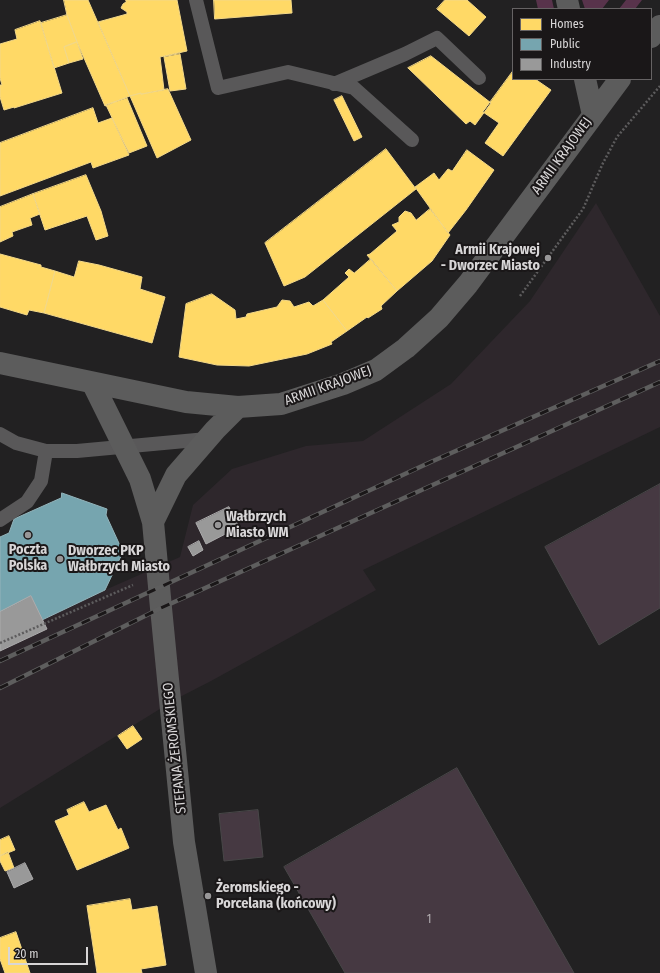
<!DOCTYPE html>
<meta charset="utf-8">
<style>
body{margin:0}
#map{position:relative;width:660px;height:973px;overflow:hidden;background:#222122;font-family:"Fira Sans Condensed",sans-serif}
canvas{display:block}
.legend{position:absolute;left:512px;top:8px;width:140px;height:72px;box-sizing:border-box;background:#1a1718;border:1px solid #666364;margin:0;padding:5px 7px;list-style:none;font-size:12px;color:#d8d6d7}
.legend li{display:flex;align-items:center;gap:8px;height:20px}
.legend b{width:20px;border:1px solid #666364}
.scale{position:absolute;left:8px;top:947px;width:80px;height:18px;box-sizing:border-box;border:2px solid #d8d6d7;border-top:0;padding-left:5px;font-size:12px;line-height:14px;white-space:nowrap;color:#d8d6d7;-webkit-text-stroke:3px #1a1718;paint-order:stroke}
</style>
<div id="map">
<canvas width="660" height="973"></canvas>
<ul class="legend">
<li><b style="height:11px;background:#ffd966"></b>Homes</li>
<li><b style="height:11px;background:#76a5af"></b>Public</li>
<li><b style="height:11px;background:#999"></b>Industry</li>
</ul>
<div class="scale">20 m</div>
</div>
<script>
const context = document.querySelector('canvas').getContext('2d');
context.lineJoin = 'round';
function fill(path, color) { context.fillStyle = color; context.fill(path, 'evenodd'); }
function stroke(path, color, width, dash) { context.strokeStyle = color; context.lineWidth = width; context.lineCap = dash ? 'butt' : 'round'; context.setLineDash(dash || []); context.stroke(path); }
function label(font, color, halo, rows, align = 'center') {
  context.font = font + ' "Fira Sans Condensed",sans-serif'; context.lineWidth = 4; context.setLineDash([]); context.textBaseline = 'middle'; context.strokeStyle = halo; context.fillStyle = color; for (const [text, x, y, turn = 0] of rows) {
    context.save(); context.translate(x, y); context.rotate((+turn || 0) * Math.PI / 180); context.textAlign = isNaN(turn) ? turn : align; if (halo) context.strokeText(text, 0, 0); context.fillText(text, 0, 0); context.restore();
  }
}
fill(new Path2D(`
 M596 203 660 316V427L363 570 376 590 211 681 176 699 0 808V612L105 590 180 557 193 505 232 469 306 446 363 441 451 384 530 301Z`), '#2e272c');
fill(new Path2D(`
 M536 0H552L554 9H538Z
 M582 0H609L602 9H585Z
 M626 0H642L635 9H619Z`), '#58334b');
const homes = new Path2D(`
 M64 0H88L130 96 105 106 77 42 67 15Z
 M126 0H177L187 51 160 57 164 90 141 94V93L130 96 98 22 127 14V12L121 8 123 4 126 2Z
 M214 0H291L292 13 215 19Z
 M445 0H467L486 17 469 36 437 9Z
 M67 15 77 42 64 47 69 63 54 68 41 23Z
 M40 21 62 93 14 108V107L4 110 0 97V85H2L0 78V44L17 39 15 30Z
 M77 42 83 59 69 63 64 47Z
 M180 54 186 89 170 91 164 57Z
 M431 56 491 103 475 125 470 121 466 124 408 68Z
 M513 71V79H535L551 90 503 156 485 143 499 123 483 112Z
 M168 89 191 140 157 158 130 96 141 93V94Z
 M342 96 362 137 354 141 334 100Z
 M127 98 147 146 129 153 106 105Z
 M93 108 98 123 112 118 129 155 93 168 91 162 0 196V143Z
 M386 149 416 189 305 277 284 286 265 243Z
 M467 150 494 170 466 210 448 233 415 187 434 173 439 180 448 169 452 171Z
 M86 175 101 211 108 236 96 240 87 216 45 230 33 194Z
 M33 194 40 214 30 218 32 225 12 232 13 236 0 242V207Z
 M430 209 450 235 432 261 397 291 367 255 370 254 397 231 392 225 399 222V217L405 211 411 213 416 220Z
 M0 254 41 265V267L55 271 44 313 29 310 27 315 0 307Z
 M371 259 397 291 381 306 382 309 368 318 367 317 347 331 323 300 349 277 345 273 349 269 354 273Z
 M79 261 99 265 142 277 140 289 165 297 152 343 44 313 55 271 74 277Z
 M212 294 235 310 236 319 246 317 247 314 277 307 282 300 290 301 294 307 309 302 313 306 323 300 347 331 331 342 332 344 307 354 249 366 217 365 179 357 186 304Z
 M133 726 142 739 127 749 118 736Z
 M84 802 89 812 106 805 118 830 121 828 129 848 77 870 55 821 69 815 67 810Z
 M9 836 15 850 0 856V840Z
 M8 852 14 868 5 871 0 861V856Z
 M130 899 132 910 157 906 166 965 141 969 142 973H97L87 906Z
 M16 932 30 973H5L0 959V938Z`);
fill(homes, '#ffd966');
stroke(homes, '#f3d888', 1);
const public = new Path2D(`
 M62 493 107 509 106 515 123 552 105 590 42 620 31 596 0 612V537L9 533 14 519 61 498Z`);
fill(public, '#76a5af');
stroke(public, '#93b4bb', 1);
const industry = new Path2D(`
 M229 507 239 527 206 544 196 523Z
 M199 541 203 550 193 556 188 547Z
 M31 596 47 629 0 651V612Z
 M25 863 33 879 14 888 7 872Z`);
fill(industry, '#999');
stroke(industry, '#acabac', 1);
const building = new Path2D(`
 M660 484V608L599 645 545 547Z
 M457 768 574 973H345L284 867Z
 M258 810 263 857 224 861 219 814Z`);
fill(building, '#463942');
stroke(building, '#484748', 1);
stroke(new Path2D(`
 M520 296 583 209 603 163 617 137 660 86
 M0 643 133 585`), '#5d5c5d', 2.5, [2, 2]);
stroke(new Path2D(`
 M196 0 218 88 288 72 354 88 412 140
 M334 84 405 54 437 38 479 78
 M0 434 16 443 46 451H77L207 439
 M0 520 27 502 41 481 46 451`), '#595859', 14);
stroke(new Path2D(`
 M567 0 569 9
 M651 37 660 26
 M585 79 593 115
 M0 363 186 402 238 407 281 404 343 384 376 370 406 348 439 318 468 284 620 79
 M93 384 140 479 153 522 161 608 184 842 206 973
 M153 522 176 475 215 430 238 407`), '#5c5c5c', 22);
const rail = new Path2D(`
 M0 661 433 461 660 361
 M0 688 161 608 660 382`);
stroke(rail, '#5e5e5e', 4.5);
stroke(rail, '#1a1718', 3, [9]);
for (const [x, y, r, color] of [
 [548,258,4,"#989798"],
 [218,525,4,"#989798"],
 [28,535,4,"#989798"],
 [60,559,4,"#989798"],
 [208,896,4,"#989798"]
]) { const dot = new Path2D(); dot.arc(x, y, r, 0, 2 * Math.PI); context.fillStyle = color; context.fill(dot); stroke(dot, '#1a1718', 1.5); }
label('12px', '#b4afb2', null, [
 ["1",429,920]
]);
label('14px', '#d8d6d7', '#1a1718', [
 ["ARMII KRAJOWEJ",562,156,-54],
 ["ARMII KRAJOWEJ",328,386,-20],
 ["STEFANA ŻEROMSKIEGO",175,748,-96]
]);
label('bold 14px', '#d8d6d7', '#1a1718', [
 ["Armii Krajowej",540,250,"right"],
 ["- Dworzec Miasto",540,266,"right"],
 ["Wałbrzych",226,517],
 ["Miasto WM",226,533],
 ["Poczta",28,550,"center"],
 ["Polska",28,566,"center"],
 ["Dworzec PKP",68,551],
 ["Wałbrzych Miasto",68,567],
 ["Żeromskiego -",216,888],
 ["Porcelana (końcowy)",216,904]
], 'left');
</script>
